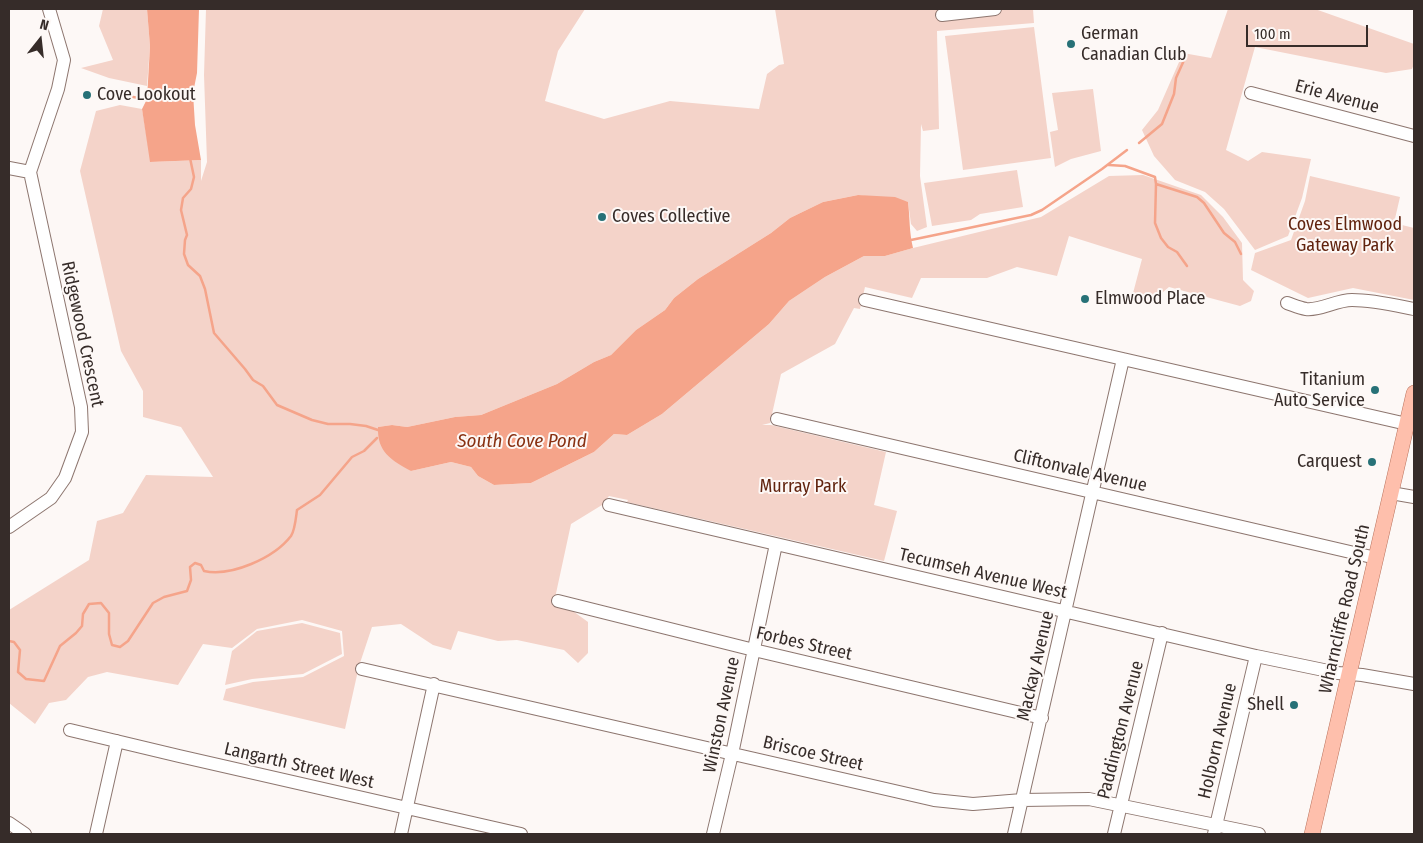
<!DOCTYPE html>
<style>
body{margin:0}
#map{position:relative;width:1423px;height:843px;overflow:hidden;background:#fdf8f6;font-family:"Fira Sans Condensed",sans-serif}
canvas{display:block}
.frame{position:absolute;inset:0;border:10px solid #362c29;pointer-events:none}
.north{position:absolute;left:15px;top:15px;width:50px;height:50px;-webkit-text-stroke:4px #fdf8f6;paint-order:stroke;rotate:16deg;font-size:14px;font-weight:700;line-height:20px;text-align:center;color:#362c29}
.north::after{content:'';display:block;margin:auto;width:18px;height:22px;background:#362c29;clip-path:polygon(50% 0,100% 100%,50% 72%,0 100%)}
.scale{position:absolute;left:1246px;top:25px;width:122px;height:22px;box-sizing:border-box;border:2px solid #362c29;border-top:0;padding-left:6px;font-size:15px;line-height:18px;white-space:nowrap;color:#362c29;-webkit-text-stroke:4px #fdf8f6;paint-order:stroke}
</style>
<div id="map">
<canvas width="1423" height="843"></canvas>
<div class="frame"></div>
<div class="north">N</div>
<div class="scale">100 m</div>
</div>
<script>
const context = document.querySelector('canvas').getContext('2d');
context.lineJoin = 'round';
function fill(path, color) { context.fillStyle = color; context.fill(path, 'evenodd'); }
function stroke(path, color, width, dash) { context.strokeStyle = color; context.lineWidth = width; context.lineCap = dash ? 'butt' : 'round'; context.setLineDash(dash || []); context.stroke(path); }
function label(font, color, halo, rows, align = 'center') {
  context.font = font + ' "Fira Sans Condensed",sans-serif'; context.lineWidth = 4; context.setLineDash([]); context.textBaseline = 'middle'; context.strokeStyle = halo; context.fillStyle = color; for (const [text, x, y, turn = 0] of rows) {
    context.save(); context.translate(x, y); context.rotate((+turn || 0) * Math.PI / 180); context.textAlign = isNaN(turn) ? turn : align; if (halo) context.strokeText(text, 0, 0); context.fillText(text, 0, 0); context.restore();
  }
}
fill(new Path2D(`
 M103 9H147L150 46 147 86 109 78 81 68 113 60 99 26Z
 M206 9H585L558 51 545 101 604 119 670 101 759 109 767 74 779 65 784 64 775 9H1033L1034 23 937 31 939 129 923 131 921 124 920 176 927 227 917 231 911 224 908 202 858 195 823 202 790 218 771 233 698 279 674 298 665 310 636 330 611 355 594 362 557 384 481 415 455 417 407 427 392 425 378 427 411 471 451 462 471 467 478 476 494 485 531 483 594 452 614 434 627 435 662 414 769 324 789 301 825 277 864 256H885L913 248 1041 217 1109 176 1143 175 1201 195 1223 217 1242 243 1243 280 1254 291 1251 301 1240 306 1169 287 1151 302 1132 297 1142 259 1069 236 1057 276 1017 267 987 278H921L912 298 865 287 860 309 854 308 835 344 781 374 770 423 762 425H771L886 452 874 505 897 511 884 561 627 502 628 500 609 496 602 505 571 524 555 598 588 622V653L578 663 564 650 517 640 498 641 458 631 451 650 433 645 401 624 372 627 359 666 345 729 223 700 226 689 253 682 303 677 344 656 342 631 302 620 257 629 232 648 203 644 178 685 107 672 88 677 66 700 49 703 35 724 9 703V610L89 560 97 521 123 513 146 475 213 477 181 427 143 417V391L121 351 80 171 96 111 120 105 142 109 151 162 201 160V181L207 162 204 75Z
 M1228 9H1315L1414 44V64L1412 69 1386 73 1255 47 1226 150 1248 161 1262 152 1311 159 1302 198 1288 236 1255 250 1224 209 1205 192 1175 180 1154 156 1142 130 1158 110 1183 53 1211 58Z
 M1034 27 1051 158 963 170 945 36Z
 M1093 89 1101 151 1071 159 1055 167 1050 132 1058 130 1052 93Z
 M1017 170 1023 207 980 214 971 220 932 226 924 183Z
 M1310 176 1400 197 1394 223 1414 228V300L1353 288 1308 298 1251 270 1255 253 1291 240 1305 201Z
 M302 623 340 633 342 654 303 674 252 679 225 685 232 651 257 631Z`), '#f4d3c9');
fill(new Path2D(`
 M147 9H199L197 73 193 93 195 125 201 160 150 162 142 109 147 99 150 46Z
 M858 195 895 197 908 202C910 218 909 232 913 248L885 256H864L825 277 789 301 769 324 662 414 627 435 614 434 594 452 531 483 494 485 478 476 471 467 451 462 411 471C391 460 377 452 378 427L392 425 407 427 455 417 481 415 557 384 594 362 611 355 636 330 665 310 674 298 698 279 771 233 790 218 823 202Z`), '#f5a48a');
stroke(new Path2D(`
 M133 97 147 99
 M1139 143 1162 124 1174 94 1176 78 1185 58
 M190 158 194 177 191 189 183 198 181 210 187 235 185 240 184 254 188 265 200 276 205 289 214 333 245 369 253 380 263 386 277 405 312 420 328 424H350L366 426 378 430
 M1109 165 1125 166 1155 177 1156 184 1197 197 1204 203 1224 233 1235 242 1241 254
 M1156 184 1155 223 1161 238 1168 247 1177 252 1187 266
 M911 240 1031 215 1042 210 1102 169 1127 150
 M9 641 14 642 20 650 18 672 26 679 44 681 60 646 76 633 82 626 83 614 89 604 101 603 109 613V634L112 645 120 647 128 641 153 603 164 597 187 591 191 580 190 567 195 563 201 565 204 571C231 577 274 558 291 536 295 530 296 517 297 510L320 495 352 457 364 451 377 438`), '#f5a48a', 2.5);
const minor = new Path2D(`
 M942 15 995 9
 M1251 93 1414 136
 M9 168 30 172
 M30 172 58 89 64 60 49 9
 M865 300 1407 424
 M1287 303C1293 305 1300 308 1306 309 1320 311 1336 300 1352 300 1373 300 1394 305 1414 309
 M777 419 1376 558
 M1391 493 1414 497
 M609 505 1256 656 1338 673 1362 675 1414 684
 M9 527 51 498 65 478 82 432 81 407 30 172
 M558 601 754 650 1042 718
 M362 669 934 800 973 804 1022 800 1089 799 1259 834
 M70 730 179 756 521 834
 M9 823 25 834
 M96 834 117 741
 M401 834 434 684
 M713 834 732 754 776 544
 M1014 834 1123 359
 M1114 834 1162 633
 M1214 834 1256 656`);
const major = new Path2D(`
 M1312 834 1414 393`);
stroke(minor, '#8d766f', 14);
stroke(major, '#b7705a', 16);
stroke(minor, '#fff', 12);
stroke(major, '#febfac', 15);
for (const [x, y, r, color] of [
 [1071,44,5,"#277177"],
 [87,95,5,"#277177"],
 [602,217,5,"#277177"],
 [1085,299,5,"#277177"],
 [1375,390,5,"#277177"],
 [1372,462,5,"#277177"],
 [1294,705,5,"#277177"]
]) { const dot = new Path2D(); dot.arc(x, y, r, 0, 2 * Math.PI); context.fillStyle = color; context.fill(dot); stroke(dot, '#fdf8f6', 2); }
label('18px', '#362c29', '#fdf8f6', [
 ["German",1081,34],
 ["Canadian Club",1081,55],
 ["Cove Lookout",97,95],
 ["Coves Collective",612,217],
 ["Elmwood Place",1095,299],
 ["Titanium",1365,380,"right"],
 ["Auto Service",1365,401,"right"],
 ["Carquest",1362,462,"right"],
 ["Shell",1284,705,"right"]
], 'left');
label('18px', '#362c29', '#fdf8f6', [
 ["Erie Avenue",1337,97,15],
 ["Ridgewood Crescent",82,334,78],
 ["Cliftonvale Avenue",1080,471,13],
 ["Tecumseh Avenue West",983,574,13],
 ["Wharncliffe Road South",1345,609,-77],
 ["Forbes Street",804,644,13],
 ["Mackay Avenue",1036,666,-77],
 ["Winston Avenue",722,715,-78],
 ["Paddington Avenue",1121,730,-76],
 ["Holborn Avenue",1218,741,-77],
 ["Briscoe Street",813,754,13],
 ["Langarth Street West",299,766,13]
]);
label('18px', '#61230e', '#fdf8f6', [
 ["Coves Elmwood",1345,225],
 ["Gateway Park",1345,246],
 ["Murray Park",803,487]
]);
label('italic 19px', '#893112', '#fdf8f6', [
 ["South Cove Pond",522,442]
]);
</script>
